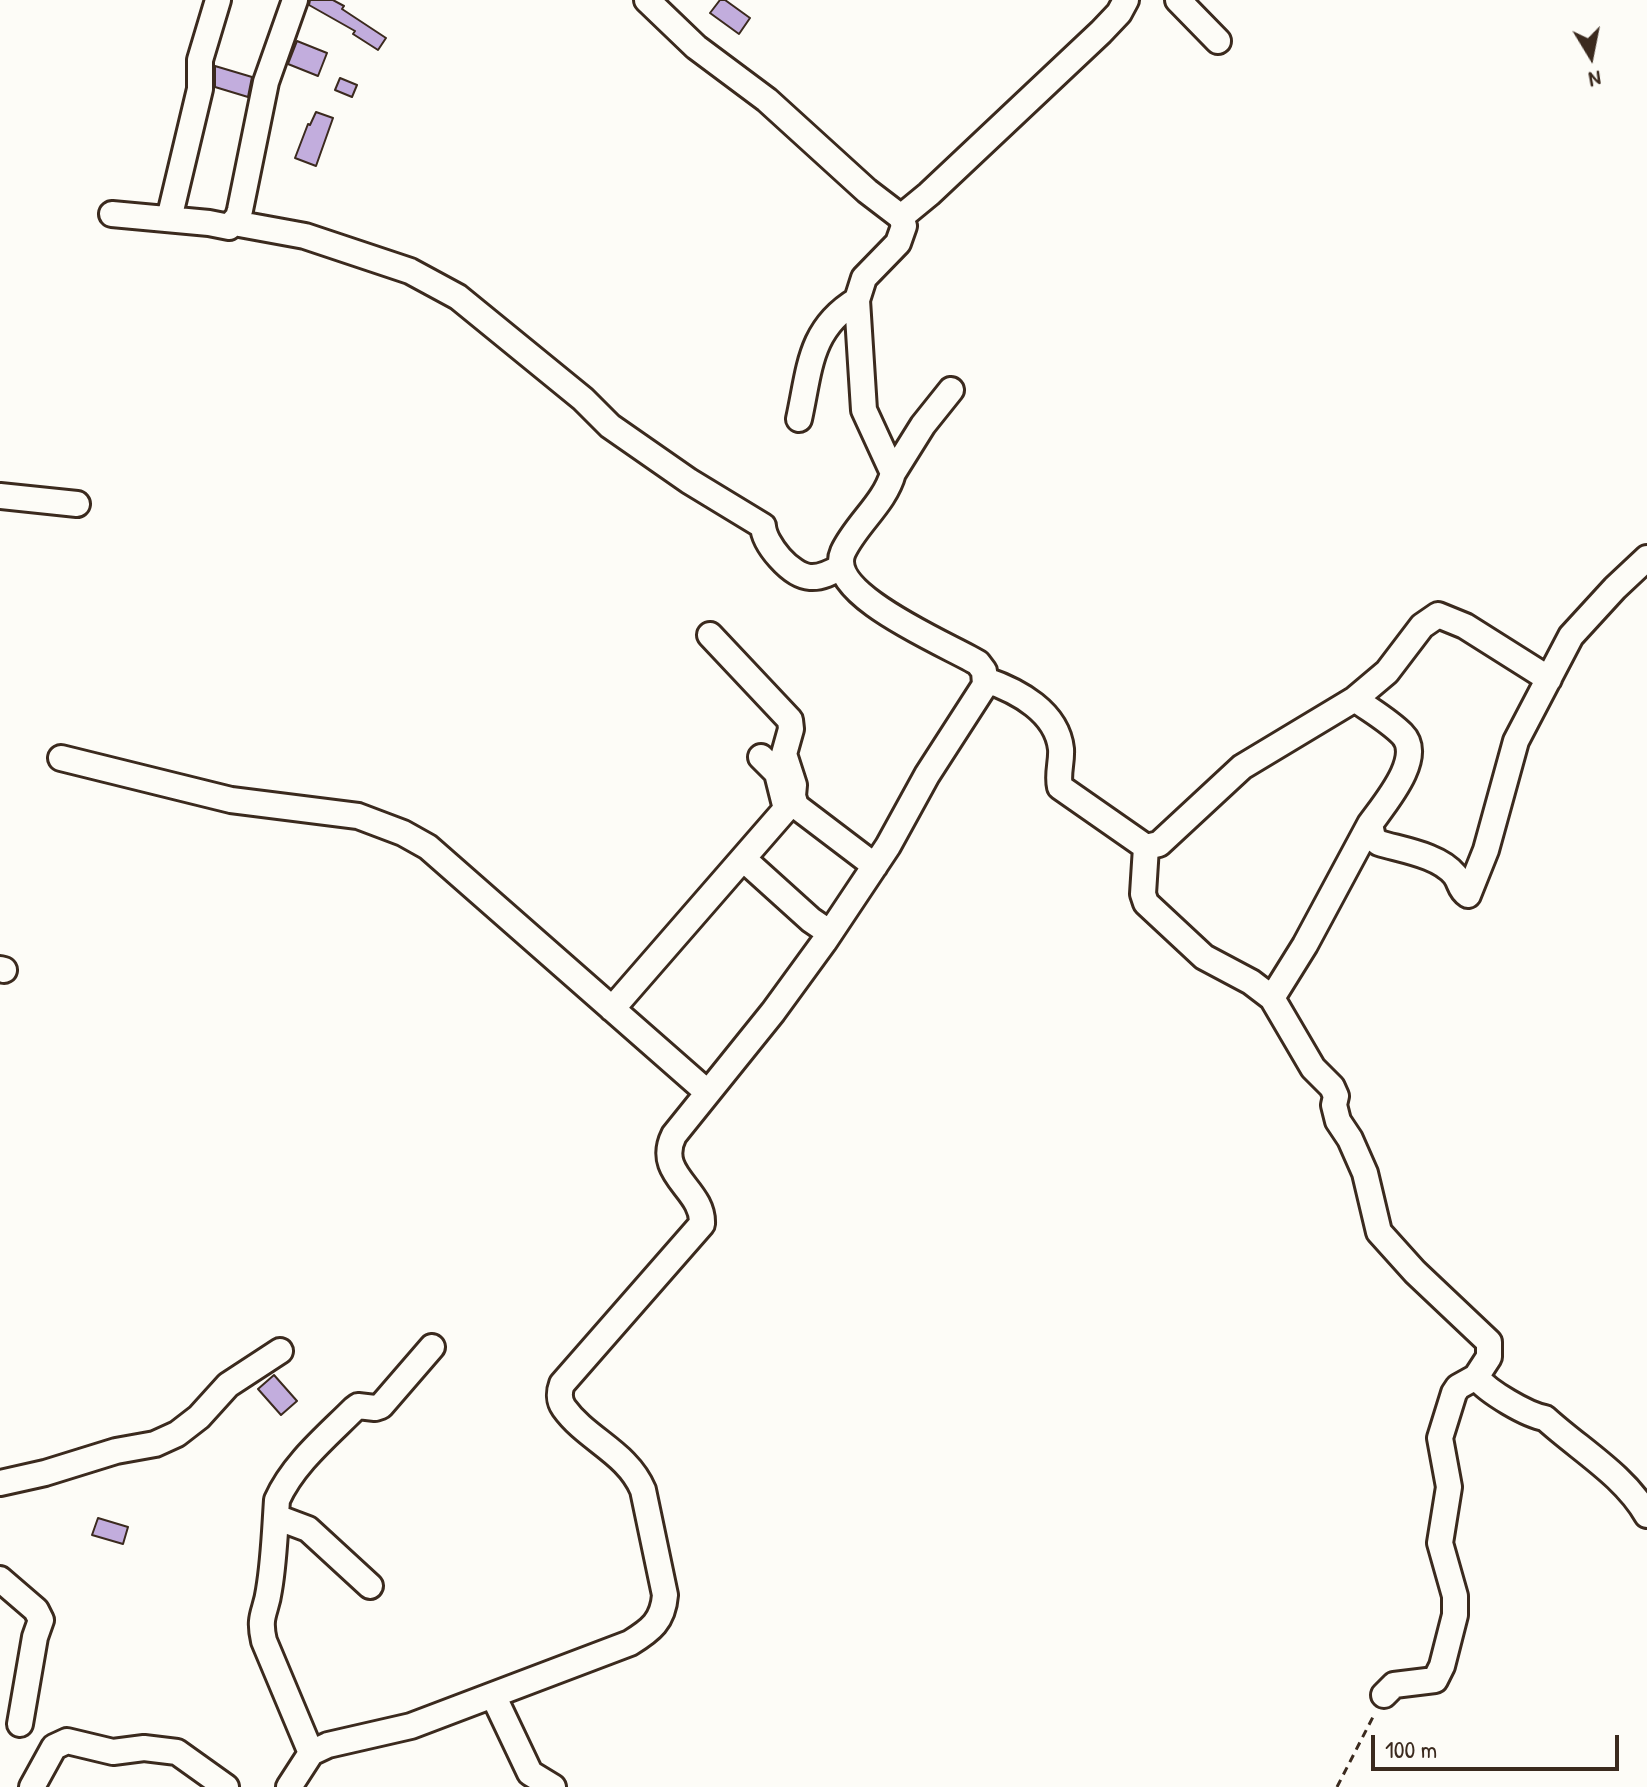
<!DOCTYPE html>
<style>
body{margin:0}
#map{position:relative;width:1647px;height:1787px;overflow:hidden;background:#fdfcf7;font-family:"Patrick Hand",sans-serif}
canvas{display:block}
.north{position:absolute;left:1551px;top:16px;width:80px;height:80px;-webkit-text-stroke:6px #fdfcf7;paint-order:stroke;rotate:170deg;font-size:22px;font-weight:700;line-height:32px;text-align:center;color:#3b2a1e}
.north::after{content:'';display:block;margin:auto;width:28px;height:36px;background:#3b2a1e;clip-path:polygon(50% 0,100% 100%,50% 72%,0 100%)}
.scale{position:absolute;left:1371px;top:1735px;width:248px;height:36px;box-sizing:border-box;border:4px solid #3b2a1e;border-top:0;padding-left:10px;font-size:24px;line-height:28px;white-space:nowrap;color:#3b2a1e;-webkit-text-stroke:6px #fdfcf7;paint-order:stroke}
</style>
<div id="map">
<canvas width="1647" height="1787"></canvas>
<div class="north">N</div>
<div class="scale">100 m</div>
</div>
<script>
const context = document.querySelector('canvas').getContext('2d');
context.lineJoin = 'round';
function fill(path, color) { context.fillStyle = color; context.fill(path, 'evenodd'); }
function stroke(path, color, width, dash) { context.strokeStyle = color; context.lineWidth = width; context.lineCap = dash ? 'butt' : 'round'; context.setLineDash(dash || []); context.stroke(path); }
const building = new Path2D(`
 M310 0H333L344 6 342 9 386 38 378 50 353 34 355 31 309 5Z
 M720 0H725L750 18 739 34 710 13Z
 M297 41 327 53 318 76 288 64Z
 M215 66 252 77 248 97 215 87Z
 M340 78 357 85 352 97 335 90Z
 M316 112 333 118 316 166 295 158 308 124 310 125Z
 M274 1375 297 1401 281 1415 258 1389Z
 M98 1518 128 1527 123 1544 92 1535Z`);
fill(building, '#c2addd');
stroke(building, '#3b2a1e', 2);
const minor = new Path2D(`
 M1178 0 1218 41
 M112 214 209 223 229 227 238 217 240 210 266 82 295 0
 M901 217 929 194 1101 32 1119 13 1126 0
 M169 219 200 89V60L218 0
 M234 223 305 236 410 271 458 297 583 399 610 426 689 481 763 526C764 544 791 576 810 577 821 578 832 572 841 567
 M799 419C810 369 809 329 857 300
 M893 473 923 425 951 390
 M0 496 77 504
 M710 635 790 720 791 729 784 754 794 785 793 796 796 806 875 866
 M986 680C1018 691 1057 712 1061 749 1062 762 1057 774 1060 787L1146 847 1159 844 1242 767 1355 699 1387 672 1422 626 1438 615 1465 626 1549 679
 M1355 699C1370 710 1388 720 1402 734 1425 757 1385 803 1370 824L1373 838 1379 843C1402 850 1439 855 1455 875 1461 883 1459 889 1468 895L1486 850 1516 741 1571 636 1615 588 1647 558
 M61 758 231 800 358 816 403 833 428 847 707 1092
 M1146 847 1143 894 1146 903 1204 957 1251 982 1272 998 1313 1068 1332 1087 1336 1096 1334 1105 1338 1121 1350 1139 1365 1173 1379 1232 1415 1272 1489 1342V1357L1476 1377C1488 1392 1527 1415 1545 1418 1580 1450 1624 1475 1647 1515
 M749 864 811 920 830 933
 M0 969 4 970
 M1272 998 1305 945 1370 824
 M612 1009 786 809 777 773 761 757
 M0 1483 45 1473 116 1451 155 1444 177 1434 199 1417 228 1385 280 1351
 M276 1517 308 1529 370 1586
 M0 1579 36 1610 41 1620 35 1637 20 1724
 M493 1695 530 1773 553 1787
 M1384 1695 1394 1685 1435 1680 1442 1666 1455 1615V1596L1440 1543 1449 1487 1440 1438 1454 1393 1458 1387 1476 1377
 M311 1753 264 1641C258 1615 266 1613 269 1590 274 1561 275 1530 277 1500 293 1464 327 1436 354 1409L358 1406 375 1408 381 1406 432 1347
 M32 1787 54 1747 67 1741 113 1752 144 1748 177 1752 226 1787
 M289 1787 311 1753 328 1745 411 1726 630 1643C651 1630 663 1621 665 1595L643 1490C627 1452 587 1440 564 1408 559 1401 559 1392 562 1384L702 1224C704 1189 654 1175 674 1135L773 1012 824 942 888 846 927 775 985 685 984 671 978 663C951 646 824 595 843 552 856 524 885 503 893 473L864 410 857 300 864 278 898 243 904 226 901 217 867 191 767 100 696 47 647 0`);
stroke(minor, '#3b2a1e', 30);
stroke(new Path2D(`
 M1337 1787 1375 1713`), '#3b2a1e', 3, [8, 6]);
stroke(minor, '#fdfcf7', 24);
</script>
